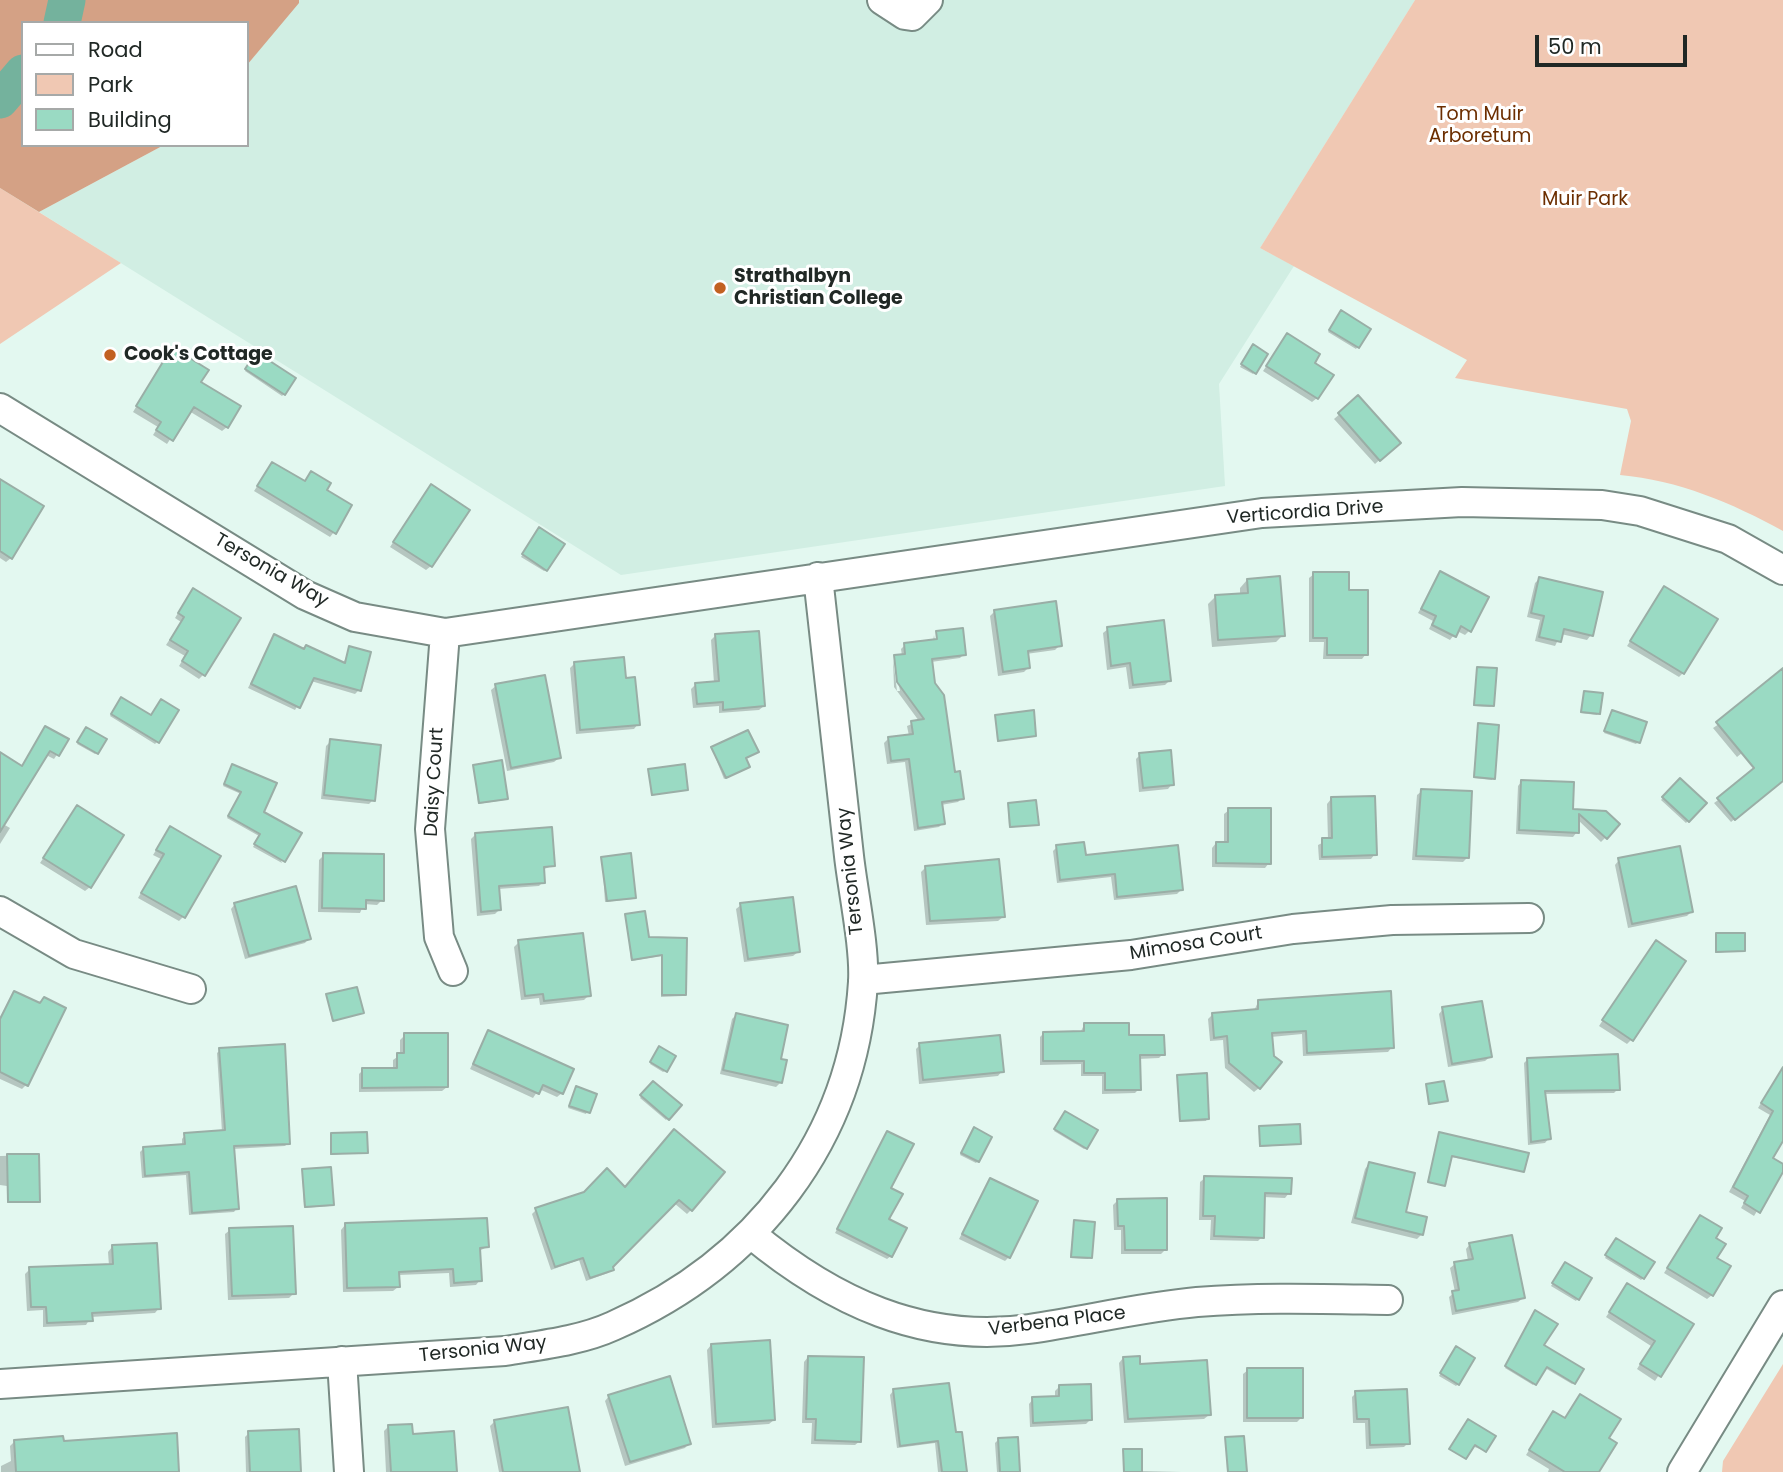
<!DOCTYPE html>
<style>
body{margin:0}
#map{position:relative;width:1783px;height:1472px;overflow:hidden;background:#e3f8f0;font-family:Poppins,sans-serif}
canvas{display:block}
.legend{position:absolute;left:21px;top:21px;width:228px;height:126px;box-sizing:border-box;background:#fff;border:2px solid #a6a9a8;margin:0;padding:9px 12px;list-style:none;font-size:21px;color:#202825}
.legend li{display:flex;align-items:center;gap:14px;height:35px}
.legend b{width:35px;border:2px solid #a6a9a8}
.scale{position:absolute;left:1535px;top:35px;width:152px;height:32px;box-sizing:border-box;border:4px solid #202825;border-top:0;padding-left:9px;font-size:21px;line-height:24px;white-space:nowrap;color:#202825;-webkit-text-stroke:5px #fff;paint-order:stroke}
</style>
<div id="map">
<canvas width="1783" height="1472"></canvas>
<ul class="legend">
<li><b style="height:9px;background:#fff"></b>Road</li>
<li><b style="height:19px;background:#f0c8b3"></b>Park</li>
<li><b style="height:19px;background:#9adac3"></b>Building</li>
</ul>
<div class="scale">50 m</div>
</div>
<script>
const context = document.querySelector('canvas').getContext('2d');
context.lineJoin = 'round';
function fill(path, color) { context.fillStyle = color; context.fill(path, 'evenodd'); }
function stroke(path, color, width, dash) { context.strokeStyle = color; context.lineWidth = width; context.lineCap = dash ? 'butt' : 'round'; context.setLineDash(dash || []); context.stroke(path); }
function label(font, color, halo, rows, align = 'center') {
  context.font = font + ' Poppins,sans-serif'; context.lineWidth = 6; context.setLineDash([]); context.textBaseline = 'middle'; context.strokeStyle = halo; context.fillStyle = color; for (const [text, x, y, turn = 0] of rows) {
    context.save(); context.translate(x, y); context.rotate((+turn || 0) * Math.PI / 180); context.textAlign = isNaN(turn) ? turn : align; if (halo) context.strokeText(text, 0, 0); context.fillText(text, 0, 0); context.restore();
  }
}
fill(new Path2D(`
 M299 0H1415L1260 248 1294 266 1219 384 1225 486 621 575 39 212 164 145H247V65Z`), '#d1eee3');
fill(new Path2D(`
 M1415 0H1783V531C1732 503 1678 480 1620 475L1631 421 1627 409 1455 378 1467 360 1260 248Z
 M0 188 121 263 0 344Z
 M1783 1364V1472H1722L1723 1461Z`), '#f0c8b3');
fill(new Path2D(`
 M0 0H299V3L247 65V23H23V145H164L39 212 0 188Z`), '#d4a185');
fill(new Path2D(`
 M1340 314 1369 330 1356 349 1328 332Z
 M1287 336 1312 364 1317 398 1312 402 1263 371Z
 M1251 348 1254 373 1253 374 1240 367Z
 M168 354 199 382 227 427 222 431 189 411 167 444 153 435 158 427 133 412Z
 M255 356 284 394 282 396 245 371Z
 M1358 398 1398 443 1375 464 1334 419Z
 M272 464 304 483 311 473 324 491 334 532 330 537 254 491Z
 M0 481 11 558 6 562 0 558Z
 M427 491 431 566 426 570 390 547Z
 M538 531 546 570 544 571 521 557Z
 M1314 574 1347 592 1366 654 1362 659H1323L1324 642H1309V578Z
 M1441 574 1469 631 1465 635 1457 631 1450 640 1429 629 1433 621 1418 613Z
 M1540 578 1591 635 1587 640 1561 634 1555 646 1535 641 1540 620 1527 617 1535 583Z
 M1247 580 1283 635 1276 642 1212 647 1208 604 1215 597 1240 595V588Z
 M1664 588 1683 673 1679 677 1627 646Z
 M189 595 203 675 199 679 179 666 185 656 166 645 181 622 175 618Z
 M995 611 1060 645 1055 650 1026 654 1028 668 1024 672 998 676 990 616Z
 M1108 629 1170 680 1165 685 1129 689 1126 667 1107 670 1103 633Z
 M937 633 964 654 960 658 931 662 954 774 962 798 958 802 941 805 943 823 939 827 914 831 905 762 887 764 884 743 888 739 909 736 907 726 919 721 897 691H900L894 658 902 656 901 649 905 645 933 642 934 635 936 648Z
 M274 636 303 650 306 647 343 664 350 648 359 690 355 694 311 681 295 710 248 688Z
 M715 636 764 706 759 710 719 713V706L693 708 691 689 696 684 714 683 711 640Z
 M893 659 897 691 894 687Z
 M575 663 638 724 634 729 576 734 570 668Z
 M1477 669 1492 706 1490 707 1473 706Z
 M1783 681V720L1737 757 1713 728Z
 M496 686 559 758 554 762 507 771 491 690Z
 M1585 692 1598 714 1597 715 1580 713Z
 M120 700 157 742 155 744 110 716Z
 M1612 712 1638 742 1636 744 1604 733Z
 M996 716 1035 735 997 741Z
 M1479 725 1493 778 1492 780 1473 778Z
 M45 728 67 740 54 759 46 755 3 824 10 828 0 844V754L21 767Z
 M84 730 97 753 95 754 77 744Z
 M331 741 373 800 369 804 321 799 326 746Z
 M712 749 744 758 747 768 724 779Z
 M1783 754V780L1731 822 1714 803Z
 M1140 755 1172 784 1168 789 1139 792 1136 759Z
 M474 766 506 798 505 800 478 804Z
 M231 768 262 813 282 863 253 847 259 836 227 818 241 794 223 786Z
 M649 770 686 789 651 796Z
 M1680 780 1704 803 1686 823 1661 800Z
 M1522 781 1571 811 1618 825 1601 842 1577 819V832L1573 837 1516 834 1518 786Z
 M1422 791 1467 858 1463 862 1412 860 1417 795Z
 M1331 799 1375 854 1371 859 1319 860 1318 845 1328 840 1327 804Z
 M1008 805 1037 824 1009 828Z
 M77 807 90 887 85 891 40 863Z
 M1229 810 1269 863 1265 868 1212 867V848L1216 843H1224V814Z
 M170 828 183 917 179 921 138 898 161 859 153 855Z
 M475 835 554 865 542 870 543 882 539 886 498 889 499 910 495 914 477 916 471 839Z
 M1057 847 1084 857 1181 890 1177 894 1114 900 1111 877 1057 883 1053 851Z
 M324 855 382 900 377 905 364 904 360 913 318 912 319 860Z
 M602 858 634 897 633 899 605 902Z
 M1619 860 1691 912 1687 916 1628 928 1615 865Z
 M926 867 1003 917 998 921 926 925 921 872Z
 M235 904 309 938 305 943 245 959 231 909Z
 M741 905 798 952 793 956 744 962 736 909Z
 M626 915 647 939H685L683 996 661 997V956L631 961Z
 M1717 935 1744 950 1715 953Z
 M519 942 589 995 584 1000 540 1005 539 998 521 1000 514 947Z
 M1651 947 1631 1040 1627 1044 1599 1026Z
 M14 993 38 1004 44 999 26 1085 22 1089 0 1079V1017Z
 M327 996 362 1013 332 1021Z
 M1258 1002 1392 1047 1388 1052 1303 1056 1302 1034 1271 1037 1259 1088 1254 1092 1225 1068 1223 1040 1210 1041 1208 1019 1213 1014 1254 1011Z
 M1443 1009 1490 1057 1485 1061 1448 1067 1439 1014Z
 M736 1015 779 1060 781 1082 776 1087 720 1074 732 1019Z
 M1084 1025 1128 1037 1163 1054 1159 1058 1138 1059 1139 1089 1135 1093 1102 1094V1076H1081V1064L1040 1065V1037L1044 1033H1080Z
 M488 1032 562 1093 557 1097 539 1089 533 1098 470 1069Z
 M405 1035 447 1087 442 1091 359 1092V1074L363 1070H393V1060L400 1055V1040Z
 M920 1045 1002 1071 998 1076 919 1084 916 1049Z
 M220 1050 288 1143 285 1146 232 1149 237 1208 234 1212 189 1215 186 1175 142 1178 140 1152 143 1149 182 1146V1139L185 1135 222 1132 217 1053Z
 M658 1050 665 1071 663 1072 650 1064Z
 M1528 1059 1618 1089 1614 1093 1543 1094 1549 1138 1545 1143 1528 1145 1524 1063Z
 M1783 1067V1137L1771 1159 1783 1169 1754 1216 1741 1208 1745 1201 1729 1192 1770 1115 1758 1108Z
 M1178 1076 1207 1119 1206 1121 1179 1122Z
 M653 1083 679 1105 666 1120 640 1098Z
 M1427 1086 1446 1100 1428 1105Z
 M576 1088 595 1095 586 1114 568 1108Z
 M1064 1115 1086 1148 1084 1149 1054 1131Z
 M1260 1128 1299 1144 1259 1147Z
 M972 1131 978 1161 976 1163 960 1155Z
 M887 1133V1220L891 1256 887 1259 835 1233Z
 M1440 1134 1523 1171 1451 1157 1443 1185 1427 1183Z
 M331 1135 366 1152 330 1155Z
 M670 1136 691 1210 687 1214 674 1203 611 1267 608 1273 586 1281 579 1260 551 1270 532 1214 536 1210 625 1189Z
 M37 1155 38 1201 7 1203V1186L0 1185V1156Z
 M1369 1164 1421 1235 1417 1239 1351 1223 1365 1169Z
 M302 1171 332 1204 330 1206 304 1208Z
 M1205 1178 1289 1193 1285 1198 1263 1197 1262 1237 1258 1241 1210 1240 1211 1220H1199L1200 1182Z
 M990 1180 1009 1257 1005 1261 959 1239Z
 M1118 1200 1166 1249 1161 1254H1121V1230H1114L1113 1205Z
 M1700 1217 1714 1239 1712 1295 1707 1299 1664 1273Z
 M1074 1222 1090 1257 1088 1259 1070 1258Z
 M345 1225 487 1247 479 1251 480 1280 476 1285 450 1287 449 1273 398 1275V1287L393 1291 343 1292 341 1230Z
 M230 1230 294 1293 289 1298 228 1300 225 1234Z
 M1614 1242 1643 1278 1641 1280 1605 1258Z
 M1470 1244 1523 1298 1518 1302 1452 1315 1449 1297 1455 1292 1450 1268 1455 1264 1468 1261 1466 1249Z
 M112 1247 159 1308 155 1313 91 1317 86 1325 43 1327V1310L27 1311 25 1274 30 1269 109 1266 108 1252Z
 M1564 1265 1590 1279 1576 1301 1551 1286Z
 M1627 1285 1691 1325 1655 1381 1637 1369 1651 1346 1606 1317Z
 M1528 1328 1574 1383 1572 1384 1545 1368 1533 1385 1505 1368Z
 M711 1345 774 1420 769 1424 712 1428 707 1350Z
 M1455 1350 1458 1384 1456 1386 1439 1376Z
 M808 1357 860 1441 855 1445 811 1444 812 1423H802L804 1362Z
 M1123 1358 1138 1366 1209 1415 1204 1419 1124 1423 1119 1363Z
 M1248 1370 1302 1417 1297 1422H1243V1374Z
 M1059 1387 1090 1420 1086 1424 1030 1427 1029 1404 1033 1399 1055 1398V1391Z
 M893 1391 954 1434 965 1472H938L935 1443 897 1448 890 1395Z
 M1356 1393 1408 1443 1404 1447 1366 1449 1365 1423H1353L1352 1397Z
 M609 1396 689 1443 685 1448 625 1466 605 1401Z
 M1580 1396 1607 1438 1597 1472H1548L1549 1469 1526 1455 1549 1418 1564 1420Z
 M495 1421 578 1472H499L490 1426Z
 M1468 1421 1485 1451 1472 1446 1464 1459 1463 1442Z
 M388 1427 411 1435 455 1472H386L384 1431Z
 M249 1433 299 1472H246L245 1437Z
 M1226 1438 1245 1472H1227Z
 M999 1439 1018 1472H997L995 1443Z
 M15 1441 62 1443 178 1472H1V1466L11 1461 10 1446Z
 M1124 1451 1140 1471 1182 1472H1123Z`), '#0003');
stroke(new Path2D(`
 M62 23 67 0
 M0 100 23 73`), '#74b29d', 37);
const building = new Path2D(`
 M1341 310 1371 329 1359 348 1329 330Z
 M1287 333 1320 354 1315 363 1334 375 1318 399 1266 366Z
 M1253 344 1268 354 1256 374 1241 364Z
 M172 347 209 370 201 382 241 406 228 428 194 407 173 441 156 430 161 422 136 406Z
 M256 352 296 378 285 395 245 369Z
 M1358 395 1401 443 1380 461 1338 413Z
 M272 462 305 481 311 471 331 483 327 490 352 505 336 534 257 486Z
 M0 479 44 506 12 559 0 551Z
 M431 484 470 510 432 567 393 542Z
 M539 527 565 544 547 571 522 554Z
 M1440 571 1489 597 1471 632 1461 626 1456 637 1432 625 1436 616 1421 609Z
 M1313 572H1349V590H1368V655H1327V638H1313Z
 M1280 576 1285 636 1218 640 1215 595 1248 593 1247 579Z
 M1539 577 1603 592 1593 636 1564 629 1561 642 1539 637 1544 616 1531 613Z
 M1664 586 1718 619 1684 674 1630 641Z
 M193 588 241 618 205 676 182 661 188 651 170 640 184 617 178 613Z
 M1056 601 1062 646 1028 651 1030 668 1003 672 994 610Z
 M1164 620 1171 681 1133 685 1130 663 1111 666 1107 627Z
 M963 628 966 655 932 659 935 683 944 695 955 772 960 771 964 799 942 802 945 824 918 828 909 759 891 761 888 737 913 734 911 721 924 719 897 682 894 655 905 654 904 643 937 639 936 631Z
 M759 631 765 706 723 710V702L697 704 695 683 719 681 715 634Z
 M274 634 304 649 306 645 345 663 349 646 371 652 361 691 314 678 300 708 251 684Z
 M624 657 626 678 635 677 640 725 580 730 574 662Z
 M1477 667 1497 668 1494 706 1474 705Z
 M1783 668V781L1735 820 1717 798 1754 768 1716 722Z
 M545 675 561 758 511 768 495 684Z
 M1584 691 1603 693 1600 714 1581 712Z
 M121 697 151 715 161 699 179 710 159 743 111 714Z
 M1034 710 1036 736 998 741 995 715Z
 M1612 710 1647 722 1640 743 1604 731Z
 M1478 723 1499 725 1495 779 1474 777Z
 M45 726 69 739 59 756 50 751 0 832V752L22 766Z
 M86 727 107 739 98 754 77 742Z
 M748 730 759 752 746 758 750 767 726 778 711 747Z
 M330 739 381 745 375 801 324 795Z
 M1171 750 1174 785 1143 788 1139 753Z
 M502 760 508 799 479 803 473 765Z
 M232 764 277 783 264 812 302 833 285 862 254 844 260 834 228 816 241 792 224 784Z
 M685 764 688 790 652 795 648 769Z
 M1680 778 1707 803 1689 822 1662 797Z
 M1521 780 1574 782 1573 809 1606 811 1620 824 1607 839 1579 814V833L1519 830Z
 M1421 789 1472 791 1469 858 1416 856Z
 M1375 796 1377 855 1322 857V838H1332L1331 797Z
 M1036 800 1039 825 1010 827 1008 803Z
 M77 805 124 835 91 888 43 858Z
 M1228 808H1271V864L1216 863V842H1228Z
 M170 826 221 856 185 918 141 893 164 854 156 850Z
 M552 827 555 866 544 867 545 883 499 886 501 910 481 912 475 833Z
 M1084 842 1086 855 1178 845 1183 890 1117 897 1115 874 1060 880 1056 845Z
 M1680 846 1693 912 1632 924 1618 858Z
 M323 853 384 854V901L366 900V909L322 908Z
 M631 853 636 898 607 901 601 857Z
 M999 859 1005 917 930 921 925 866Z
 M296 886 311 939 249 956 234 903Z
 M793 897 800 952 748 959 740 903Z
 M645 911 649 937 687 938 686 995H662V955L632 960 625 914Z
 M583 933 591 996 544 1001 543 994 525 996 518 940Z
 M1716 933H1745V951L1716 952Z
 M1656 940 1686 961 1633 1041 1602 1020Z
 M357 987 364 1013 333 1021 326 994Z
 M14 991 40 1003 44 997 66 1008 28 1086 0 1072V1019Z
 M1391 991 1394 1048 1307 1053 1306 1031 1272 1033 1274 1056 1282 1062 1260 1089 1229 1063 1227 1036 1214 1038 1212 1013 1258 1009V1000Z
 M1482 1001 1492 1057 1452 1064 1442 1007Z
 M736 1013 788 1025 781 1059 787 1060 782 1083 723 1070Z
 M1084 1023H1129V1035H1164L1165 1055H1140L1141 1090H1105V1073H1084V1061H1043V1032L1084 1031Z
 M488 1030 574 1069 563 1094 543 1085 539 1094 473 1064Z
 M404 1033H448V1087L362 1088V1068H397V1053H404Z
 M1000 1035 1004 1072 923 1080 919 1043Z
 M285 1044 290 1144 234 1146 239 1209 192 1213 189 1172 145 1176 143 1147 185 1144 184 1133 225 1130 219 1048Z
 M659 1046 676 1056 667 1072 650 1062Z
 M1618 1054 1620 1090 1545 1091 1551 1139 1531 1142 1527 1058Z
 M1783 1067V1141L1773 1158 1783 1164V1172L1760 1213 1744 1203 1748 1196 1733 1187 1773 1111 1761 1103Z
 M1207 1073 1209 1119 1180 1121 1177 1075Z
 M653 1081 682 1105 669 1120 640 1095Z
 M1444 1081 1448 1101 1429 1104 1426 1084Z
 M576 1086 597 1094 590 1113 569 1106Z
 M1065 1111 1098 1130 1087 1149 1054 1129Z
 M1300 1124 1301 1144 1260 1146 1259 1126Z
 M974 1127 992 1137 979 1162 961 1153Z
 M674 1129 725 1172 692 1211 679 1200 613 1267 614 1270 590 1278 583 1258 555 1267 535 1208 584 1192 607 1168 625 1187Z
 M887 1131 914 1144 891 1188 903 1194 889 1219 907 1228 892 1257 837 1229Z
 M367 1132 368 1153 331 1154V1133Z
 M1439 1132 1529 1153 1524 1172 1452 1156 1445 1186 1428 1182Z
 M7 1154H39L40 1202H8Z
 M1369 1162 1415 1173 1406 1212 1427 1217 1423 1235 1355 1218Z
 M331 1167 334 1205 305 1207 302 1169Z
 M1204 1176 1292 1178 1291 1194 1265 1193 1264 1238 1214 1236 1215 1216H1203Z
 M990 1178 1038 1201 1010 1258 962 1234Z
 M1167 1198V1250H1125L1124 1226H1118L1117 1199Z
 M1700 1215 1722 1228 1716 1238 1726 1244 1717 1258 1731 1266 1713 1296 1667 1268Z
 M487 1218 489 1247 480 1248 482 1281 454 1283 453 1269 399 1272 400 1287 347 1288 345 1223Z
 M1074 1220 1095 1222 1092 1258 1071 1257Z
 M293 1226 296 1294 232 1296 229 1228Z
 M1512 1235 1525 1298 1456 1311 1452 1291 1459 1290 1454 1262 1473 1259 1469 1243Z
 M1616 1238 1655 1262 1644 1279 1605 1255Z
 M157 1243 161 1309 92 1313 93 1321 47 1323 46 1307H31L29 1267 113 1264 112 1245Z
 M1565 1262 1592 1278 1579 1300 1552 1283Z
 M1627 1283 1694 1324 1661 1377 1640 1364 1655 1341 1609 1312Z
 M1535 1310 1558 1324 1544 1345 1584 1369 1575 1384 1547 1367 1536 1385 1505 1366Z
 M770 1340 775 1420 716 1424 711 1344Z
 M1456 1346 1475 1358 1459 1385 1440 1373Z
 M808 1356 864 1357 861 1442 815 1440 816 1419H806Z
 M1140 1356V1364L1207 1360 1211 1415 1128 1419 1123 1357Z
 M1247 1368H1303V1418H1247Z
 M670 1376 691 1444 630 1462 608 1395Z
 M949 1383 956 1432H962L967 1472H942L938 1441 900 1446 893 1389Z
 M1091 1384 1092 1420 1033 1423 1032 1397 1059 1396V1385Z
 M1407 1389 1410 1444 1370 1445 1369 1419H1357L1355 1391Z
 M1580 1394 1621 1419 1609 1438 1617 1443 1599 1472H1565L1529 1450 1553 1411 1565 1418Z
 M568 1407 580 1472H503L494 1420Z
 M1468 1419 1496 1436 1486 1452 1475 1445 1466 1459 1449 1449Z
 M412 1424 413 1434 454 1431 457 1472H391L388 1425Z
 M299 1429 301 1472H250L248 1431Z
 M177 1433 179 1472H16L14 1440 63 1436 64 1441Z
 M1244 1436 1247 1472H1228L1225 1437Z
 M1018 1437 1020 1472H1000L998 1438Z
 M1123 1449H1142V1472H1124Z`);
fill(building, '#9adac3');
stroke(building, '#9aaea6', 2);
const minor = new Path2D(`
 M882 0 905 15 912 16 928 0
 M0 408 305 595 355 617 445 633 1262 513 1462 502 1602 505 1640 511 1728 539 1783 570
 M445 633 430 829 439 937 453 971
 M0 911 74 954 191 989
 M863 980 1131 955 1293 929 1392 920 1529 918
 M751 1234C832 1301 922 1344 1029 1329 1085 1321 1141 1307 1197 1302 1260 1297 1325 1299 1388 1300
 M342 1361 349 1472
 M0 1384 505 1351C541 1345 580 1341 613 1326 756 1263 853 1140 863 982 865 947 853 892 849 856 839 763 829 670 818 577
 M1682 1472 1783 1305`);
stroke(minor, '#788b84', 32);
stroke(minor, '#fff', 28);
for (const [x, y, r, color] of [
 [720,288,7,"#c26121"],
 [110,355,7,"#c26121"]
]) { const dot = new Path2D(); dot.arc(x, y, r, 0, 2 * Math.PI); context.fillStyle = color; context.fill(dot); stroke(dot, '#fff', 2.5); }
label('19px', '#6c2e00', '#fff', [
 ["Tom Muir",1480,115],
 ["Arboretum",1480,137],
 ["Muir Park",1585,200]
]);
label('bold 19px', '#202825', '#fff', [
 ["Strathalbyn",734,277],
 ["Christian College",734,299],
 ["Cook's Cottage",124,355]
], 'left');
label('19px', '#202825', '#fff', [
 ["Verticordia Drive",1305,513,-4],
 ["Tersonia Way",271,571,30],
 ["Daisy Court",435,782,-87],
 ["Tersonia Way",851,871,-96],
 ["Mimosa Court",1196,944,-9],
 ["Verbena Place",1057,1322,-7],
 ["Tersonia Way",483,1350,-6]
]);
</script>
